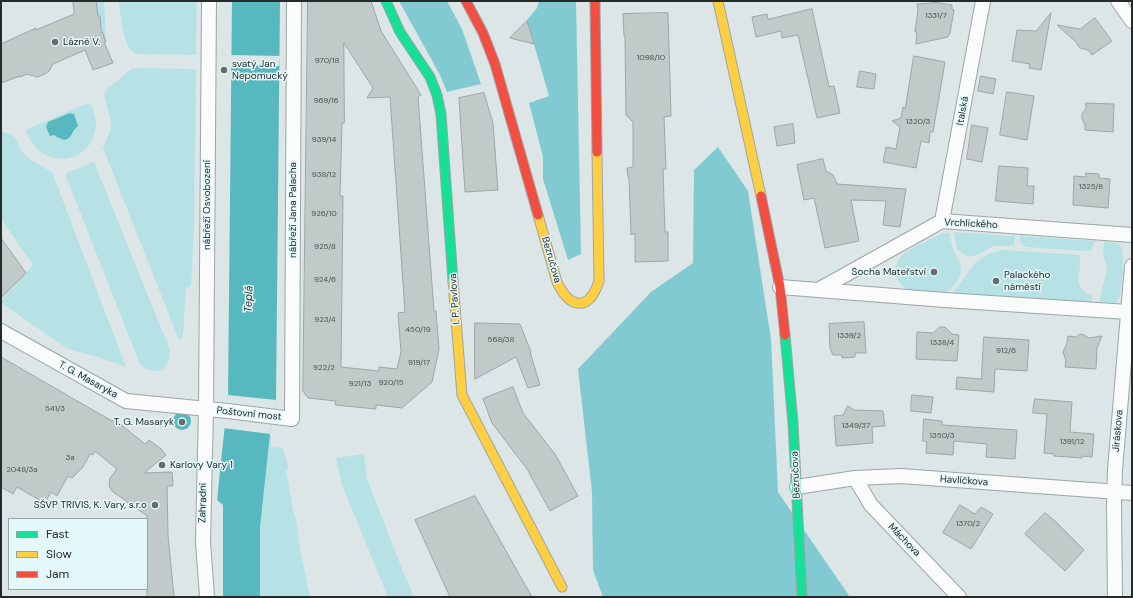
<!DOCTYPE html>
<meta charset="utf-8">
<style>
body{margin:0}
#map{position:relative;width:1133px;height:598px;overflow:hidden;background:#dce6e6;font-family:"DM Sans",sans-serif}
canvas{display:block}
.frame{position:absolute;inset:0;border:2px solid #242b2b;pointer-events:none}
.legend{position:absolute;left:8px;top:518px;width:140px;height:72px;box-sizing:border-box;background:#e4f7f9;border:1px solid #97a5a7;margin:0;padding:5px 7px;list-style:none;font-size:12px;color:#242b2b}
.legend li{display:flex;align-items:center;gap:8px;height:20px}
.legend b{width:20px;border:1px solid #97a5a7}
</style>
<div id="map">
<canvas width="1133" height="598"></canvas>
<div class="frame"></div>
<ul class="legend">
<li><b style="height:5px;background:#16e098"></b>Fast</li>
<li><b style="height:5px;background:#ffcf43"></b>Slow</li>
<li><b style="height:5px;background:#f24e42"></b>Jam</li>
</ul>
</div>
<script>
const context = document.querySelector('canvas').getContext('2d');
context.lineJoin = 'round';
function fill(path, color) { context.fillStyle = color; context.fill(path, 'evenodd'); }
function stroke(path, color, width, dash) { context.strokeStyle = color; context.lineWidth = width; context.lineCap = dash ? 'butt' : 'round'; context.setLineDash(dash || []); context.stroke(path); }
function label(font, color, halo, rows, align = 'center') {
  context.font = font + ' "DM Sans",sans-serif'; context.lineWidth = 3; context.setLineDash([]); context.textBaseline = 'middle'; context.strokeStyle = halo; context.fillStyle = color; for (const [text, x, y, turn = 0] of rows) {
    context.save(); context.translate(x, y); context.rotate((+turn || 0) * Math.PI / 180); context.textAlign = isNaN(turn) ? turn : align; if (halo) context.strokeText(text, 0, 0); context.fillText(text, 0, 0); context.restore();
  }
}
fill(new Path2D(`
 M96 1H104L106 42 101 29 100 16H98Z
 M119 1H197L196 55 137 54C133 52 129 50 128 46 122 33 120 15 119 1Z
 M133 68 196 69 194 231 191 286 186 288 183 336 180 340H179L103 148 111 128 110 118 104 96 107 89Z
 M86 104H91C115 155 45 183 26 131L29 128Z
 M1 132C22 134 13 143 25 155 33 162 43 167 52 172L126 367 98 357 68 349 1 303V301L33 265 1 219Z
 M94 162 170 350C171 370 155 378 140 364L65 174Z
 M954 232 1015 236 1014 245C1007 248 999 244 992 247 982 251 977 258 966 256L957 249Z
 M944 233H949C951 239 951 245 954 251 956 257 962 264 961 271 960 279 951 292 942 294 937 294 913 292 909 290 897 285 892 270 899 259 907 248 932 239 944 233Z
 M1020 236 1095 241 1091 251H1086L1026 247 1020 243Z
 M1104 241C1110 242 1118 242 1121 247 1125 252 1122 290 1120 296 1119 299 1117 302 1114 303 1110 306 1104 304 1099 304L1107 268 1103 255Z
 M1003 250 1079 255C1084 270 1069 286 1091 295L1093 299 1090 302 957 294 955 292V290L975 263 990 253Z
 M270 434 271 440V447L283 448 289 470H286L293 510 296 519 301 554 310 597H260V528Z
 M364 454 367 479 402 569 414 597H388L342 485 336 458Z`), '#b6e2e6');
fill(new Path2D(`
 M399 1H447L462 29 481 84 447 92 440 75Z
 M539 1H576L581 254 568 260 543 179V157L529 103 549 96 527 20 537 8Z
 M718 147 748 191 771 339 778 492 850 597H603L593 570 592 492 578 369 651 292 693 263 694 170Z`), '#82cad1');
fill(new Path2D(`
 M232 1H280L276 400 270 434 260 528V597H223V505L217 500 228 395Z
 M70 113 74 114 78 126C69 133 72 147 54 135L50 136 46 127 48 122Z
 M173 421a9 9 0 1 1 18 0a9 9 0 1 1-18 0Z`), '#58b8c0');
fill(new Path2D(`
 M231 55 280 56 279 66 231 65Z
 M228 395 276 400 270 434 223 428Z`), '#dce6e6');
const building = new Path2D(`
 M73 1H96L98 16H100L101 29 106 42H104L113 63 93 70 85 50 53 64 49 71 45 74 37 77 27 74 20 77V76L1 83V44L36 28V30L74 14Z
 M308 1H371L381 31 421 95 418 97 434 311H436L439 349 432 382 402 408 376 405V409L335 405 336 401 308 398 303 391ZM344 43 373 88 367 98 390 97 405 312 398 313 401 352 397 369 379 367V371L341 367 343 196H340L342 123H344Z
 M933 2 952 5V9L954 10 950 33 948 37 916 44 917 32H915L918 10 917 4 933 3Z
 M812 9 829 87 834 86 840 113 817 118 798 35 782 38 781 31 756 37 752 17 767 14 768 19Z
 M668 13 671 116 664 117 666 169H663L665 232H668V261L635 262V233L631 235 629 178 628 177 627 168 633 167V122L626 115 625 36H624L623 14Z
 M1051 13 1041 70 1029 68 1030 64 1012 61 1017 30 1036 31Z
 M1095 18 1112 41 1092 55 1088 50 1080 48 1076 42 1057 25 1080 29Z
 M527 21 534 44 510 38Z
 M914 56 945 62 933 132H930L929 143 921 141 916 168 883 162 886 147 896 149 900 127 892 121 901 118 903 107 905 108Z
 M860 71 876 74 874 89 857 87Z
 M981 76 996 79 993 94 978 91Z
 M1007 92 1034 96 1027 140 1000 135Z
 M484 93 493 123 498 190 465 192 459 98Z
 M1086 103 1114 104 1113 132 1085 130V125L1082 119V114L1086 108Z
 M793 124 795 143 777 146 774 127Z
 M972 125 988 128 982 162 967 159Z
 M823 159 826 171 833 175 837 184 906 189 900 227 883 225 886 201 851 200 859 241 825 248 814 198 804 200 797 165Z
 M999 166 1028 168 1027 186H1034L1033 204 996 201Z
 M1086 173 1099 174V178L1110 179 1108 208 1073 205 1074 176 1086 177Z
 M1 238 26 273 1 298Z
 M864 322 866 353H855V357L842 358V355H833L830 348 829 324Z
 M475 323 520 324 531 352H530L540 385 528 388 516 357 475 379Z
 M940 327H945L952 334 959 335 957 361 916 359 917 332 933 333Z
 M1080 334 1084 335 1089 338 1102 336 1097 348 1096 369 1065 367 1066 361 1063 352 1067 343 1068 336 1076 337Z
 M984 337 1029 340 1027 371 995 369 994 392 956 389 957 377 981 379Z
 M1 357 112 421 114 419 145 444 149 440 161 449 166 455 144 473 172 472 173 486H167L168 535 174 597H147V516L112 491 109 486 110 478 117 469 95 451 93 455 90 454 83 467 72 478 68 476 57 496 51 492 45 503 17 487 13 494 1 487Z
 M513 387 523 413 555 454 578 496 550 511 527 469 492 423 483 399Z
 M912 395 933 397 931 413 911 411Z
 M1035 399 1072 402 1070 432 1094 434 1092 457 1082 456V458L1054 456V454L1044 453 1047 414 1033 413Z
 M848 406 854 410 883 411 885 426 872 427 873 443 836 446 834 416 843 415Z
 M924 419 942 421V425L1017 430 1015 459 986 457 987 444 954 441 953 455 926 453 927 442 923 441Z
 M475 496 532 597H450L415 520Z
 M960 505 975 514 981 507 993 514 971 549 943 533Z
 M1045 513 1055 521 1084 550 1065 571 1025 534Z`);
fill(building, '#c1c9c9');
stroke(building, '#9ea5a6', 1);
const street = new Path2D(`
 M1118 1 1132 21
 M942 221 983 1
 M780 287 945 300 1128 312
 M818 290 942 221 1132 235
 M1 331 126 401 228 411 292 419 294 1
 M855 478 871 505 959 597
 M797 487 855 478 901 476 1132 493
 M207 597 203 542 206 409 209 1
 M1115 597 1114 504 1115 470 1132 266`);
const fast = new Path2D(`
 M386 1 400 32 430 77 437 95 441 114 453 281
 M785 335 793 423 802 597`);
const slow = new Path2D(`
 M718 1 761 196
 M538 215 557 282C570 309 589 312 599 281L597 152
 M453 281 462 395 562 587`);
const jam = new Path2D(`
 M466 1 483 33 495 64 538 215
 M595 1 597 152
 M761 196 780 287 785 335`);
stroke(street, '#9da5a5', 16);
stroke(fast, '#9da5a5', 11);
stroke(slow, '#9da5a5', 11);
stroke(jam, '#9da5a5', 11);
stroke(street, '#fafbfb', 14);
stroke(fast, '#16e098', 9);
stroke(slow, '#ffcf43', 9);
stroke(jam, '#f24e42', 9);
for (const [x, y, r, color] of [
 [55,42,4,"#646c6c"],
 [224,70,4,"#646c6c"],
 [934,272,4,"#646c6c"],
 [996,281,4,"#646c6c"],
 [182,422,4,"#646c6c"],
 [162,465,4,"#646c6c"],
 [155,505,4,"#646c6c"]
]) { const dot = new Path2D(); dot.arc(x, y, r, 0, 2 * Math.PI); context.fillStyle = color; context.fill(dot); stroke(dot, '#e4f7f9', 1.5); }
label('8px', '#4b5252', null, [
 ["1331/7",936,16],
 ["1098/10",651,58],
 ["970/18",327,61],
 ["969/16",326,101],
 ["1320/3",918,122],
 ["939/14",324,140],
 ["938/12",324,175],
 ["1325/8",1091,187],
 ["926/10",324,214],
 ["925/8",325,247],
 ["924/6",325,280],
 ["923/4",325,320],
 ["450/19",418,330],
 ["1339/2",849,336],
 ["568/38",501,340],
 ["1338/4",942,343],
 ["912/6",1006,351],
 ["919/17",419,363],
 ["922/2",324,368],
 ["920/15",391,383],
 ["921/13",360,384],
 ["541/3",55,409],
 ["1349/37",856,426],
 ["1350/3",942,436],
 ["1391/12",1072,442],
 ["3a",70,458],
 ["2048/3a",22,470],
 ["1370/2",968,524]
]);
label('10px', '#242b2b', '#e4f7f9', [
 ["Lázně V.",63,42],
 ["svatý Jan",232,64],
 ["Nepomucký",232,76],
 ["Socha Mateřství",926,272,"right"],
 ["Palackého",1004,275],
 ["náměstí",1004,287],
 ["T. G. Masaryk",174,422,"right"],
 ["Karlovy Vary 1",170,465],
 ["SŠVP TRIVIS, K. Vary, s.r.o",147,505,"right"]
], 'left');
label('10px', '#242b2b', '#e4f7f9', [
 ["Italská",963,111,-80],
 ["nábřeží Osvobození",207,205,-90],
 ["nábřeží Jana Palacha",293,210,-90],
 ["Vrchlického",971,224,3],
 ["Bezručova",551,260,74],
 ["I. P. Pavlova",455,299,-94],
 ["T. G. Masaryka",88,380,29],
 ["Poštovní most",249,414,6],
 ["Jiráskova",1118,431,-85],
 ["Bezručova",796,475,-93],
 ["Havlíčkova",964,481,4],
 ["Zahradní",203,503,-89],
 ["Máchova",904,540,46]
]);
label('italic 11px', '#1b3032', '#e4f7f9', [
 ["Teplá",249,299,-88]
]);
</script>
